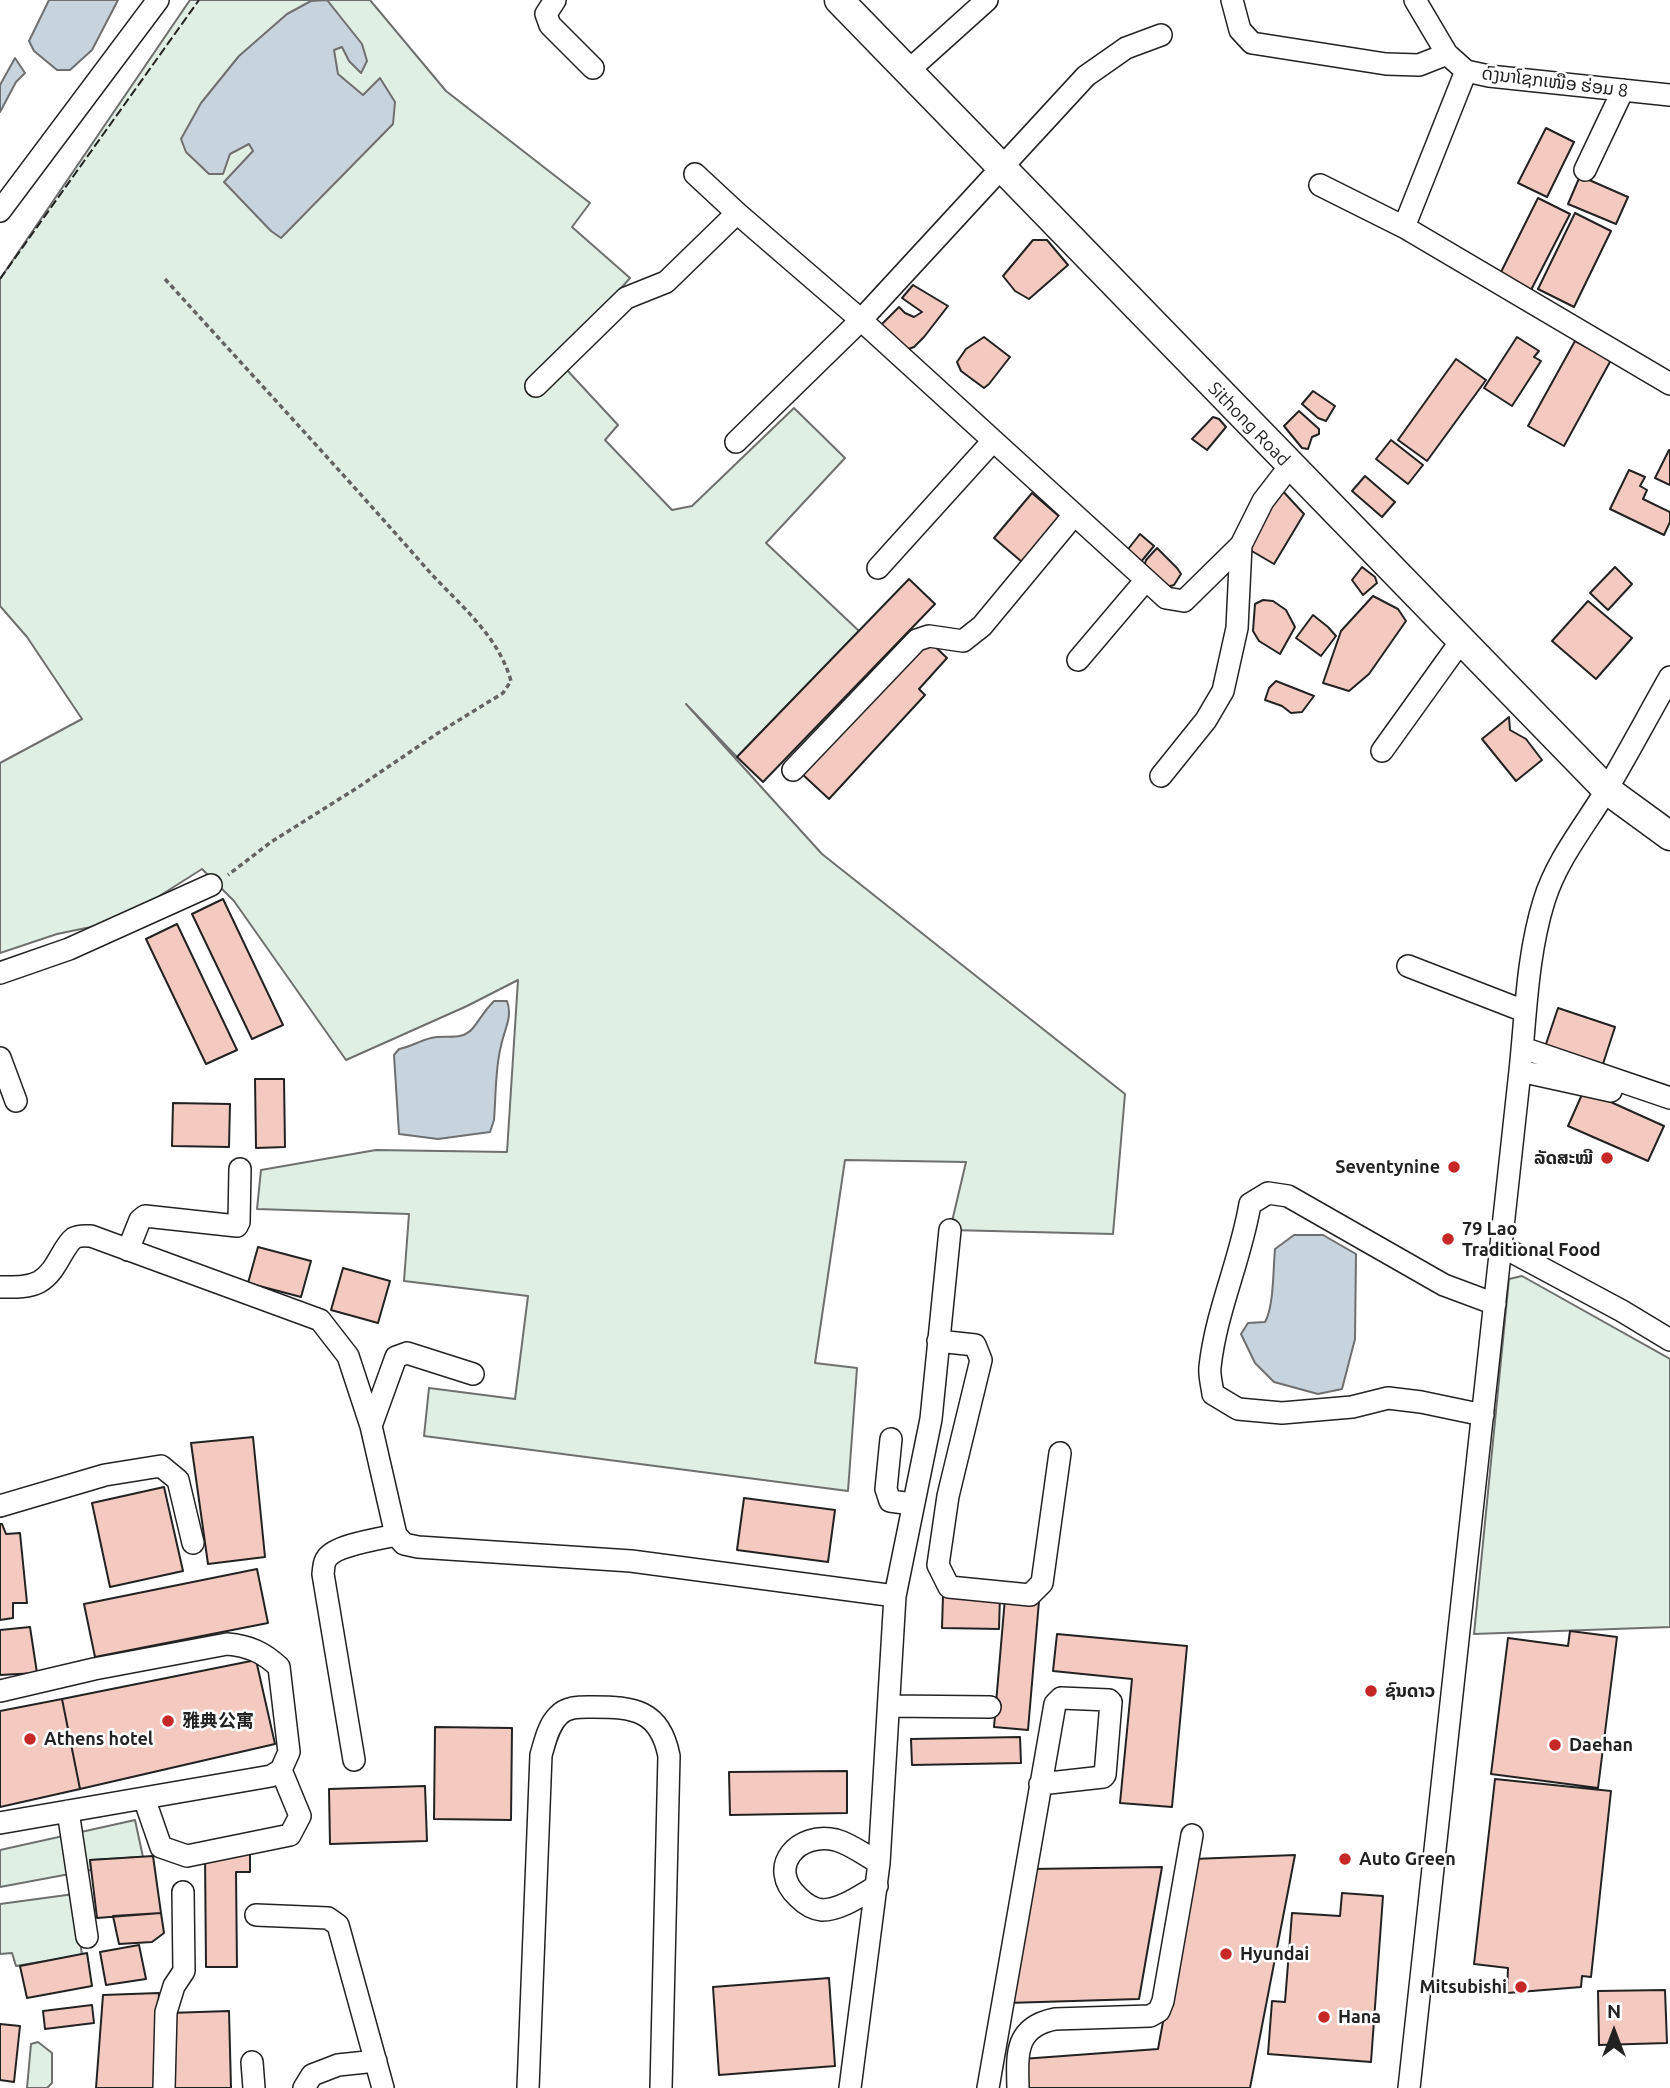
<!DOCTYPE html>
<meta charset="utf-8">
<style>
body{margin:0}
#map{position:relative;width:1670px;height:2088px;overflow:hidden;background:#fff;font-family:Ubuntu,sans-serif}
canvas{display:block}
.north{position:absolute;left:1579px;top:1997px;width:70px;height:70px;-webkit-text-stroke:5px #fff;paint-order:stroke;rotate:0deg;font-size:19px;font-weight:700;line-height:28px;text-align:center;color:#222}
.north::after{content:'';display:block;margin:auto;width:24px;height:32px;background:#222;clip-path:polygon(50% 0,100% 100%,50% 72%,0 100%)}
</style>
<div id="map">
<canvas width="1670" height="2088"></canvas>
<div class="north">N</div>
</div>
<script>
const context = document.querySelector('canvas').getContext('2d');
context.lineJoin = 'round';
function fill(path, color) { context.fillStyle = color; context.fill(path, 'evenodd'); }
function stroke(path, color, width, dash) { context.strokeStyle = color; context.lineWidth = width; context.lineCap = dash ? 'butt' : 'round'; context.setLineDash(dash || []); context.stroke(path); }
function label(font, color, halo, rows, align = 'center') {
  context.font = font + ' Ubuntu,"Noto Sans SC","Noto Sans Lao",sans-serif'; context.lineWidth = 5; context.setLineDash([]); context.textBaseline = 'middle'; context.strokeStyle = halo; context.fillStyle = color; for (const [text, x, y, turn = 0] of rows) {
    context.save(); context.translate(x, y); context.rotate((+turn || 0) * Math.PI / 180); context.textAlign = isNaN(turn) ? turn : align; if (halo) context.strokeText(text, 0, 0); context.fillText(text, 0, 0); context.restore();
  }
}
const green = new Path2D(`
 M190 0H370L446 91 590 203 572 227 630 278 560 357 566 369 618 425 605 440 672 510 692 506 794 408 845 458 766 543 859 631 737 757 686 704 822 854 1125 1094 1113 1234 950 1230 966 1162 845 1160 815 1363 857 1368 848 1491 424 1436 429 1388 515 1399 528 1296 404 1281 409 1214 257 1209 261 1170 376 1150 507 1152 518 980 467 1006 346 1060 234 901 202 869 120 921 57 934 0 953V763L82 719 27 637 0 606V279Z
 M1522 1276 1670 1359V1627L1474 1634 1509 1279Z
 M135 1820 143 1857 90 1860 91 1870 0 1887V1850Z
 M74 1894 82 1955 16 1966 12 1953 0 1954V1904Z
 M38 2042 52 2053V2083L47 2088H27L31 2044Z`);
fill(green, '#e0efe3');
stroke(green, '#6f6f6f', 2);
const water = new Path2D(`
 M49 0H118L92 50 70 70H57L34 51 29 41Z
 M327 0 362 44 367 61 361 73 349 61 342 47 334 50 338 74 363 95 380 78 395 102 393 124 281 238 271 231 224 182 253 151 249 144 230 154 223 174H209L186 152 181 139 201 103 239 56 287 14 311 1Z
 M15 58 25 73 16 82 0 112V85Z
 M494 1001H507C513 1017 504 1030 501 1046 495 1069 496 1096 494 1120L490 1132 438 1139 399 1134 394 1055 399 1049C410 1047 419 1041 431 1038 446 1034 461 1042 473 1028 481 1018 483 1012 494 1001Z
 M1294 1235H1323L1356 1254 1355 1339 1342 1389 1318 1394 1274 1382 1255 1363 1241 1334 1248 1323 1265 1322C1274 1306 1273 1270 1275 1249Z`);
fill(water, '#c7d3dd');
stroke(water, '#6f6f6f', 2);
const building = new Path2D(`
 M1546 128 1574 142 1547 197 1518 183Z
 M1580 176 1628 197 1616 224 1568 204Z
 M1538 198 1570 214 1531 290 1500 274Z
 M1575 213 1611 231 1574 307 1538 289Z
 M1033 240H1047L1068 265 1029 299 1015 291 1003 276Z
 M913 285 948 306 924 337 914 347 906 350 880 326 899 307 905 313 914 317 922 312 902 298Z
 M984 337 1010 357 989 384 984 388 961 371 957 362 966 349Z
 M1517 337 1539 351 1534 357 1541 361 1512 406 1484 388Z
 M1575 341 1611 360 1564 446 1528 426Z
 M1456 359 1486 380 1427 461 1398 440Z
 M1313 391 1335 406 1326 421 1318 418 1302 404Z
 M1299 411 1319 429V434L1312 437 1308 449 1302 448 1284 426Z
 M1213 417 1219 419 1226 427 1207 450 1192 439Z
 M1391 440 1423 465 1408 484 1376 459Z
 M1669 450 1670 451V485L1655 478Z
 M1629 470 1645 477 1640 486 1647 490 1643 499 1670 512V522L1664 535 1610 509Z
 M1365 476 1395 502 1382 517 1352 491Z
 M1280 488 1304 514 1274 564 1250 550Z
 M1032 493 1061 518 1022 562 994 538Z
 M1140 534 1154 546 1140 563 1125 553Z
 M1157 548 1177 568 1181 574 1174 585 1167 587 1144 567 1146 560Z
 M1362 567 1375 577 1377 583 1363 595 1352 580Z
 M1615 567 1632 584 1608 610 1590 593Z
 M909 579 935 604 763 782 737 757Z
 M1373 596 1398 609 1406 621 1369 674 1349 691 1323 683 1341 631Z
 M1263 600 1273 601 1286 610 1295 627 1280 654 1259 641 1253 631 1255 604Z
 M1588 601 1632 638 1596 679 1552 641Z
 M1313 615 1328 627 1336 636 1321 656 1296 638Z
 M926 638 947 658 919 689 925 695 829 799 801 773Z
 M1276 681 1314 696 1302 712 1291 713 1282 706 1265 700 1269 688Z
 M1509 717 1510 730 1526 739 1542 760 1516 781 1482 739Z
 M223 899 283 1025 252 1039 192 914Z
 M177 924 237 1050 206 1064 146 939Z
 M1558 1008 1615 1027 1602 1067 1545 1047Z
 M255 1079H284L285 1147 256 1148Z
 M1584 1090 1664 1126 1648 1161 1568 1126Z
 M173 1103 230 1104 229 1147 172 1146Z
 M258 1247 311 1261 301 1297 248 1283Z
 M343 1268 390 1281 378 1323 331 1310Z
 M253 1437 265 1557 208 1564 191 1443Z
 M164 1487 183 1571 110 1587 92 1503Z
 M744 1498 835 1510 828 1562 737 1550Z
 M0 1524H2L6 1534 20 1533 27 1603H13V1618L0 1620Z
 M257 1569 268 1623 95 1657 84 1604Z
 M943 1595 1000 1596 999 1629 942 1628Z
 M1005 1598 1039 1601 1028 1730 994 1727Z
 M30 1627 37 1673 0 1675V1630Z
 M1570 1631 1617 1637 1598 1788 1491 1774 1508 1638 1568 1646Z
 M1057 1634 1187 1646 1172 1807 1120 1803 1132 1679 1053 1671Z
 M256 1660 275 1744 80 1789 62 1699Z
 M62 1699 80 1789 0 1807V1711Z
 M435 1727 512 1728 511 1820 434 1819Z
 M1020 1737 1021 1763 912 1765 911 1739Z
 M847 1771V1813L730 1815 729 1772Z
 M1495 1779 1611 1791 1591 1977 1582 1976 1581 1987 1507 1993 1508 1968 1474 1964Z
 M425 1786 427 1841 330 1844 329 1789Z
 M250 1853V1872H236L237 1967H206L205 1854Z
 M1295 1855 1250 2088H1023L1022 2059 1158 2049 1193 1859Z
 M153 1856 161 1913 97 1918 90 1860Z
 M1162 1867 1139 1999 1007 2003 1031 1869Z
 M1342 1893 1383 1896 1371 2062 1268 2054 1272 2001 1285 2002 1292 1913 1340 1916Z
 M161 1913 164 1933 152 1942 119 1944 113 1916Z
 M139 1945 146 1979 106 1985 100 1952Z
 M87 1953 92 1986 27 1998 20 1966Z
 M829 1978 835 2066 719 2075 713 1987Z
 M1665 1990 1667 2043 1599 2045 1598 1991Z
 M159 1993 155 2088H96L103 1995Z
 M92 2005 94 2023 45 2029 43 2011Z
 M229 2011 231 2088H171L169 2013Z
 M0 2024 20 2026 14 2082 0 2080Z`);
fill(building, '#f3c9c0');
stroke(building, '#222', 2);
const minor = new Path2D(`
 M555 0 546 14 550 25 593 68
 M1232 0 1240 30 1252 43 1386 64 1419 65 1447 54
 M1415 0 1447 54 1466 71 1489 76 1670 95
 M908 71 987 0
 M1585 170 1623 90
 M695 174 737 213 861 320 1166 598 1184 601 1241 545 1263 501 1290 466
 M1320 185 1404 227 1670 384
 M0 211 158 0
 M1404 227 1466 71
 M536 386 626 298 666 282 737 213
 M736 442 861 320 1086 76 1126 48 1161 35
 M878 568 992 442
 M1078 660 1145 581
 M1382 751 1461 641
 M793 770 917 640 929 636 963 641 982 626 1074 515
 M1161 776 1206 720 1223 691 1237 628 1241 545
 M1408 966 1524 1011
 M0 973 69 949 211 885
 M1523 1048 1670 1098
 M0 1058 16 1101
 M1520 1071 1611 1091
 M1501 1246 1622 1311 1670 1340
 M128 1250 140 1220 145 1216 237 1226 239 1222 240 1169
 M0 1287C13 1287 27 1288 39 1282 57 1272 62 1247 74 1238 79 1235 86 1236 91 1236L320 1320 348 1356 371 1426 396 1535 404 1544 418 1547 631 1561 895 1596
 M938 1341 975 1345 981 1360 948 1496 938 1565 949 1587 1030 1595 1042 1583 1060 1453
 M1483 1415 1421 1402 1388 1398 1352 1407 1282 1413 1238 1409 1213 1394C1212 1385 1209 1376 1210 1367 1216 1311 1241 1259 1250 1204L1268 1193 1288 1196 1444 1285 1495 1304
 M371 1426 396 1357 407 1353 473 1374
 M891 1439 886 1489 890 1501 912 1504
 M0 1506 105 1475 161 1466 178 1480 193 1543
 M0 1691 94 1669 227 1644C249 1646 263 1652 279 1667L289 1752 281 1770 271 1776 0 1823
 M889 1706 990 1707
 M354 1760 323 1574C324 1568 323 1563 327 1558 336 1545 379 1539 396 1535
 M144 1798 161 1847 187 1856 290 1835 300 1816 281 1770
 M68 1811 87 1937
 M877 1886C861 1895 841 1910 822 1910 812 1909 805 1904 798 1897 766 1867 798 1831 836 1840 851 1844 866 1856 879 1863
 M256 1915 328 1918 338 1925 383 2088
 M252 2062 254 2088
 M164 2088 166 2012 174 1986 184 1971 183 1892
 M304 2088 312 2075 338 2065 376 2061
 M528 2088 541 1755C545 1742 548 1726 558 1716 567 1706 581 1707 593 1707 634 1707 660 1710 669 1756L661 2088
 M850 2088 879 1863 895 1596 931 1419 950 1230
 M988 2088 1055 1704 1061 1698 1109 1700 1111 1702 1105 1775 1103 1777 1040 1784
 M1018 2088C1017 2053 1015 2027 1055 2019L1150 2016 1159 2011 1163 2001 1192 1835
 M1409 2088 1520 1071C1526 1014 1527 956 1544 901 1557 859 1585 826 1607 789 1629 752 1649 714 1670 677`);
const major = new Path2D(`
 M839 0 1607 790 1670 836`);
stroke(minor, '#222', 24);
stroke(major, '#222', 31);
stroke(new Path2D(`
 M165 279C252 375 340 470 426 568 457 603 498 634 511 681L503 693 438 733 357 788 271 842 228 875`), '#646464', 3.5, [5, 3.5]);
stroke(minor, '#fff', 21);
stroke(major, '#fff', 28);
stroke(new Path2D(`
 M0 279 199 0`), '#222', 2, [9, 3.5]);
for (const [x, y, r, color] of [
 [1607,1158,7,"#c62828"],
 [1454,1167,7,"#c62828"],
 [1448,1239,7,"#c62828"],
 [1371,1691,7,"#c62828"],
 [168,1721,7,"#c62828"],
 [30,1739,7,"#c62828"],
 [1555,1745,7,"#c62828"],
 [1345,1859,7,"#c62828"],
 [1226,1954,7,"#c62828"],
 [1521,1987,7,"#c62828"],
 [1324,2017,7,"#c62828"]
]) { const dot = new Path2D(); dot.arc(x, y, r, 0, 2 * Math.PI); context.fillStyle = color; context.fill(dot); stroke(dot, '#fff', 2.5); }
label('18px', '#222', '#fff', [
 ["ດົງນາໂຊກເໜືອ ຮ່ອມ 8",1555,82,7],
 ["Sithong Road",1249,424,46]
]);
label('bold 18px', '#222', '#fff', [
 ["ລັດສະໝີ",1593,1158,"right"],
 ["Seventynine",1440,1167,"right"],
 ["79 Lao",1462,1229],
 ["Traditional Food",1462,1250],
 ["ຊົນດາວ",1385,1691],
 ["雅典公寓",182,1721],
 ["Athens hotel",44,1739],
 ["Daehan",1569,1745],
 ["Auto Green",1359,1859],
 ["Hyundai",1240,1954],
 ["Mitsubishi",1507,1987,"right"],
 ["Hana",1338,2017]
], 'left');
</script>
